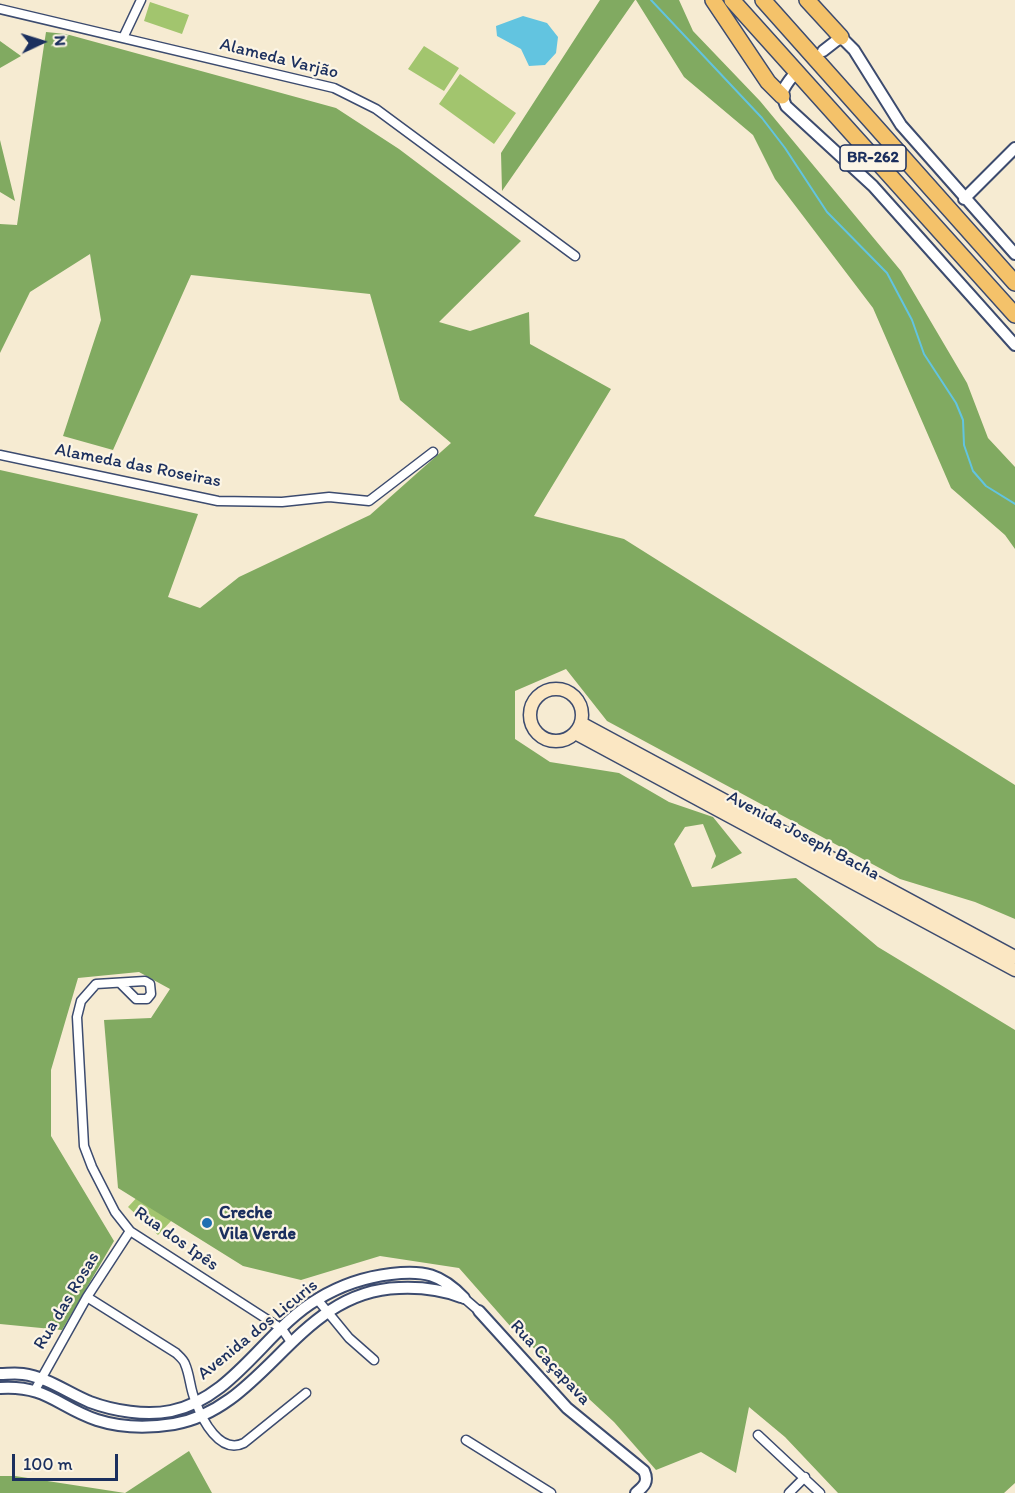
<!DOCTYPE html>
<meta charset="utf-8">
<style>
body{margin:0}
#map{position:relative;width:1015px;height:1493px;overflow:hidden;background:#f6ebd2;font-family:Itim,sans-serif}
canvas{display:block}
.north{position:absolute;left:12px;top:12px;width:60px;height:60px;-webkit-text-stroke:4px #fcf5e5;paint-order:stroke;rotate:86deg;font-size:16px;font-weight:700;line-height:24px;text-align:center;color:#1b2f5e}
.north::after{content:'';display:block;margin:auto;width:21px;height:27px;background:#1b2f5e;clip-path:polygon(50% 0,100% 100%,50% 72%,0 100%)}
.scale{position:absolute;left:12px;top:1454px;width:106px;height:27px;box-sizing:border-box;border:3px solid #1b2f5e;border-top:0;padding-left:8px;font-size:18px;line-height:21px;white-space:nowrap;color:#1b2f5e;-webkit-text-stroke:4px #fcf5e5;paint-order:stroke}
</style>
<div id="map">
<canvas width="1015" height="1493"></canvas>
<div class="north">N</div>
<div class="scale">100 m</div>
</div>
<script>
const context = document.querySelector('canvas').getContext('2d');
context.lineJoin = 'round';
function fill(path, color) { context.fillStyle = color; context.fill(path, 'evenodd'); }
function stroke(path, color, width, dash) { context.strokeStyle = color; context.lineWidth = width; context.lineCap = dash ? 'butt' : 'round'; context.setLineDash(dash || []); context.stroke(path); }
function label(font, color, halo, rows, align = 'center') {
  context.font = font + ' Itim,sans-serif'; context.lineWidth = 4.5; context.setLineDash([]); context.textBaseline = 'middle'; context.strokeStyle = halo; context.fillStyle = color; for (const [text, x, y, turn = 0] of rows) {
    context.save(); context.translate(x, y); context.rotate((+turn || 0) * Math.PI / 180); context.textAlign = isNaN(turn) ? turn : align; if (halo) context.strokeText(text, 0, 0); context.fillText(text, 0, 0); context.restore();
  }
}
fill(new Path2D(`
 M150 2 189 15 182 34 144 21Z
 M424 46 459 68 444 91 408 69Z
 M460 74 516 113 494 144 439 104Z
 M170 1162 200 1190 158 1235 128 1207Z`), '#a2c56e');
fill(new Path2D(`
 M600 0H635L502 191 501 153Z
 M636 0H679L693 31 760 101 901 271 967 383 988 438 1015 467V549L1005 535 951 488 873 308 775 179 753 135 684 77Z
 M46 32 66 34 336 108 399 149 521 241 439 322 470 331 529 312 530 344 611 389 534 516 624 539 1015 785V919L975 902 900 879 607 721 566 669 515 691V739L550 762 619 773 669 802 713 817 742 853 711 869 716 856 703 824 685 827 674 844 692 887 796 878 878 947 1015 1030V1483L1004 1493H838L785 1437 749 1407 736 1473 701 1452 656 1470 614 1422 511 1327 459 1268 380 1256 301 1280 243 1266 118 1188 104 1020 151 1018 170 989 139 972 78 978 51 1070V1136L114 1241 62 1330 0 1324V470L198 514 168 597 200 608 239 577 370 515 451 443 400 400 370 294 191 275 113 450 63 436 101 320 90 254 30 292 0 353V224L17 225Z
 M0 41 21 56 0 68Z
 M0 140 15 201 0 192Z
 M189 1451 212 1493H0V1476H15L125 1493Z`), '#81aa61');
fill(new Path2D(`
 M523 16 547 23 558 37 556 53 545 65 529 66 521 49 497 36 496 26Z`), '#62c4e0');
stroke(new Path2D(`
 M651 0 762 118 785 148 827 212 887 273 912 320 924 354 956 403 963 420 964 445 973 471 986 486 1015 504`), '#62c4e0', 2);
const minor = new Path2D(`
 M0 9 334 88 376 109 575 256
 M123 38 141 0
 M0 455 218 501 282 502 329 497 369 501 433 452
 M121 984 136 999H147L151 994 150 984 145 981 96 984 81 1001 77 1017 84 1146 92 1167 115 1212 130 1231 282 1329 291 1342
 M87 1297 176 1353C179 1356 184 1360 185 1364 190 1375 190 1389 195 1400 202 1420 220 1455 244 1443L306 1393
 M464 1298 479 1311
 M317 1299 349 1338 374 1360
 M35 1390 87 1297 130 1231
 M758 1435 820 1493
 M466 1440 551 1493
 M789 1493 805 1477`);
const tertiary = new Path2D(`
 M823 51 841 37 854 50 901 125 1015 254
 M792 77C783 88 780 93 786 106L873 186 1015 345
 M964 199 1015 148
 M479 1311 567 1408 644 1471C649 1482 644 1486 636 1493
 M0 1374C7 1374 15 1373 23 1374 47 1377 68 1393 90 1402 114 1411 146 1416 171 1411 234 1398 266 1329 318 1299 341 1285 365 1277 391 1274 424 1270 441 1274 464 1298
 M0 1388C47 1385 58 1407 97 1420 122 1428 149 1428 174 1424 266 1408 297 1291 399 1288 421 1287 440 1289 461 1297`);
const secondary = new Path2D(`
 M530 715a26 26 0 1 1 52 0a26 26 0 1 1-52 0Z
 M581 723 1015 957
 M575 733 1015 970`);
const motorway = new Path2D(`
 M713 0 768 82 782 96
 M732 0 1015 315
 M763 0 1015 283
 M807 0 841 37`);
stroke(minor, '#3c4b6f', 11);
stroke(tertiary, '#3c4b6f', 14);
stroke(secondary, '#3c4b6f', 15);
stroke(motorway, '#3c4b6f', 18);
stroke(minor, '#fff', 8);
stroke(tertiary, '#fff', 10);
stroke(secondary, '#fbe7c3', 12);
stroke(motorway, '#f4c26a', 15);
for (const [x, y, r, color] of [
 [207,1223,6,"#1f6fb2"]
]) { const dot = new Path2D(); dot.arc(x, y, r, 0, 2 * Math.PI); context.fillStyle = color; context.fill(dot); stroke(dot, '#fcf5e5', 2); }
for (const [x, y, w] of [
 [873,158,66]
]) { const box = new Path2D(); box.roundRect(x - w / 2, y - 13, w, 26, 4.5); context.fillStyle = '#fcf5e5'; context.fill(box); stroke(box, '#1b2f5e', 1.5); }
label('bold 16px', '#1b2f5e', null, [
 ["BR-262",873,158]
]);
label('18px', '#1b2f5e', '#fcf5e5', [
 ["Alameda Varjão",279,59,14],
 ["Alameda das Roseiras",138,466,11],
 ["Avenida Joseph Bacha",803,836,28],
 ["Rua dos Ipês",176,1239,35],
 ["Rua das Rosas",67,1301,-59],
 ["Avenida dos Licuris",258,1330,-39],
 ["Rua Caçapava",550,1363,47]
]);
label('bold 18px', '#1b2f5e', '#fcf5e5', [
 ["Creche",219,1213],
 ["Vila Verde",219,1234]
], 'left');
</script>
